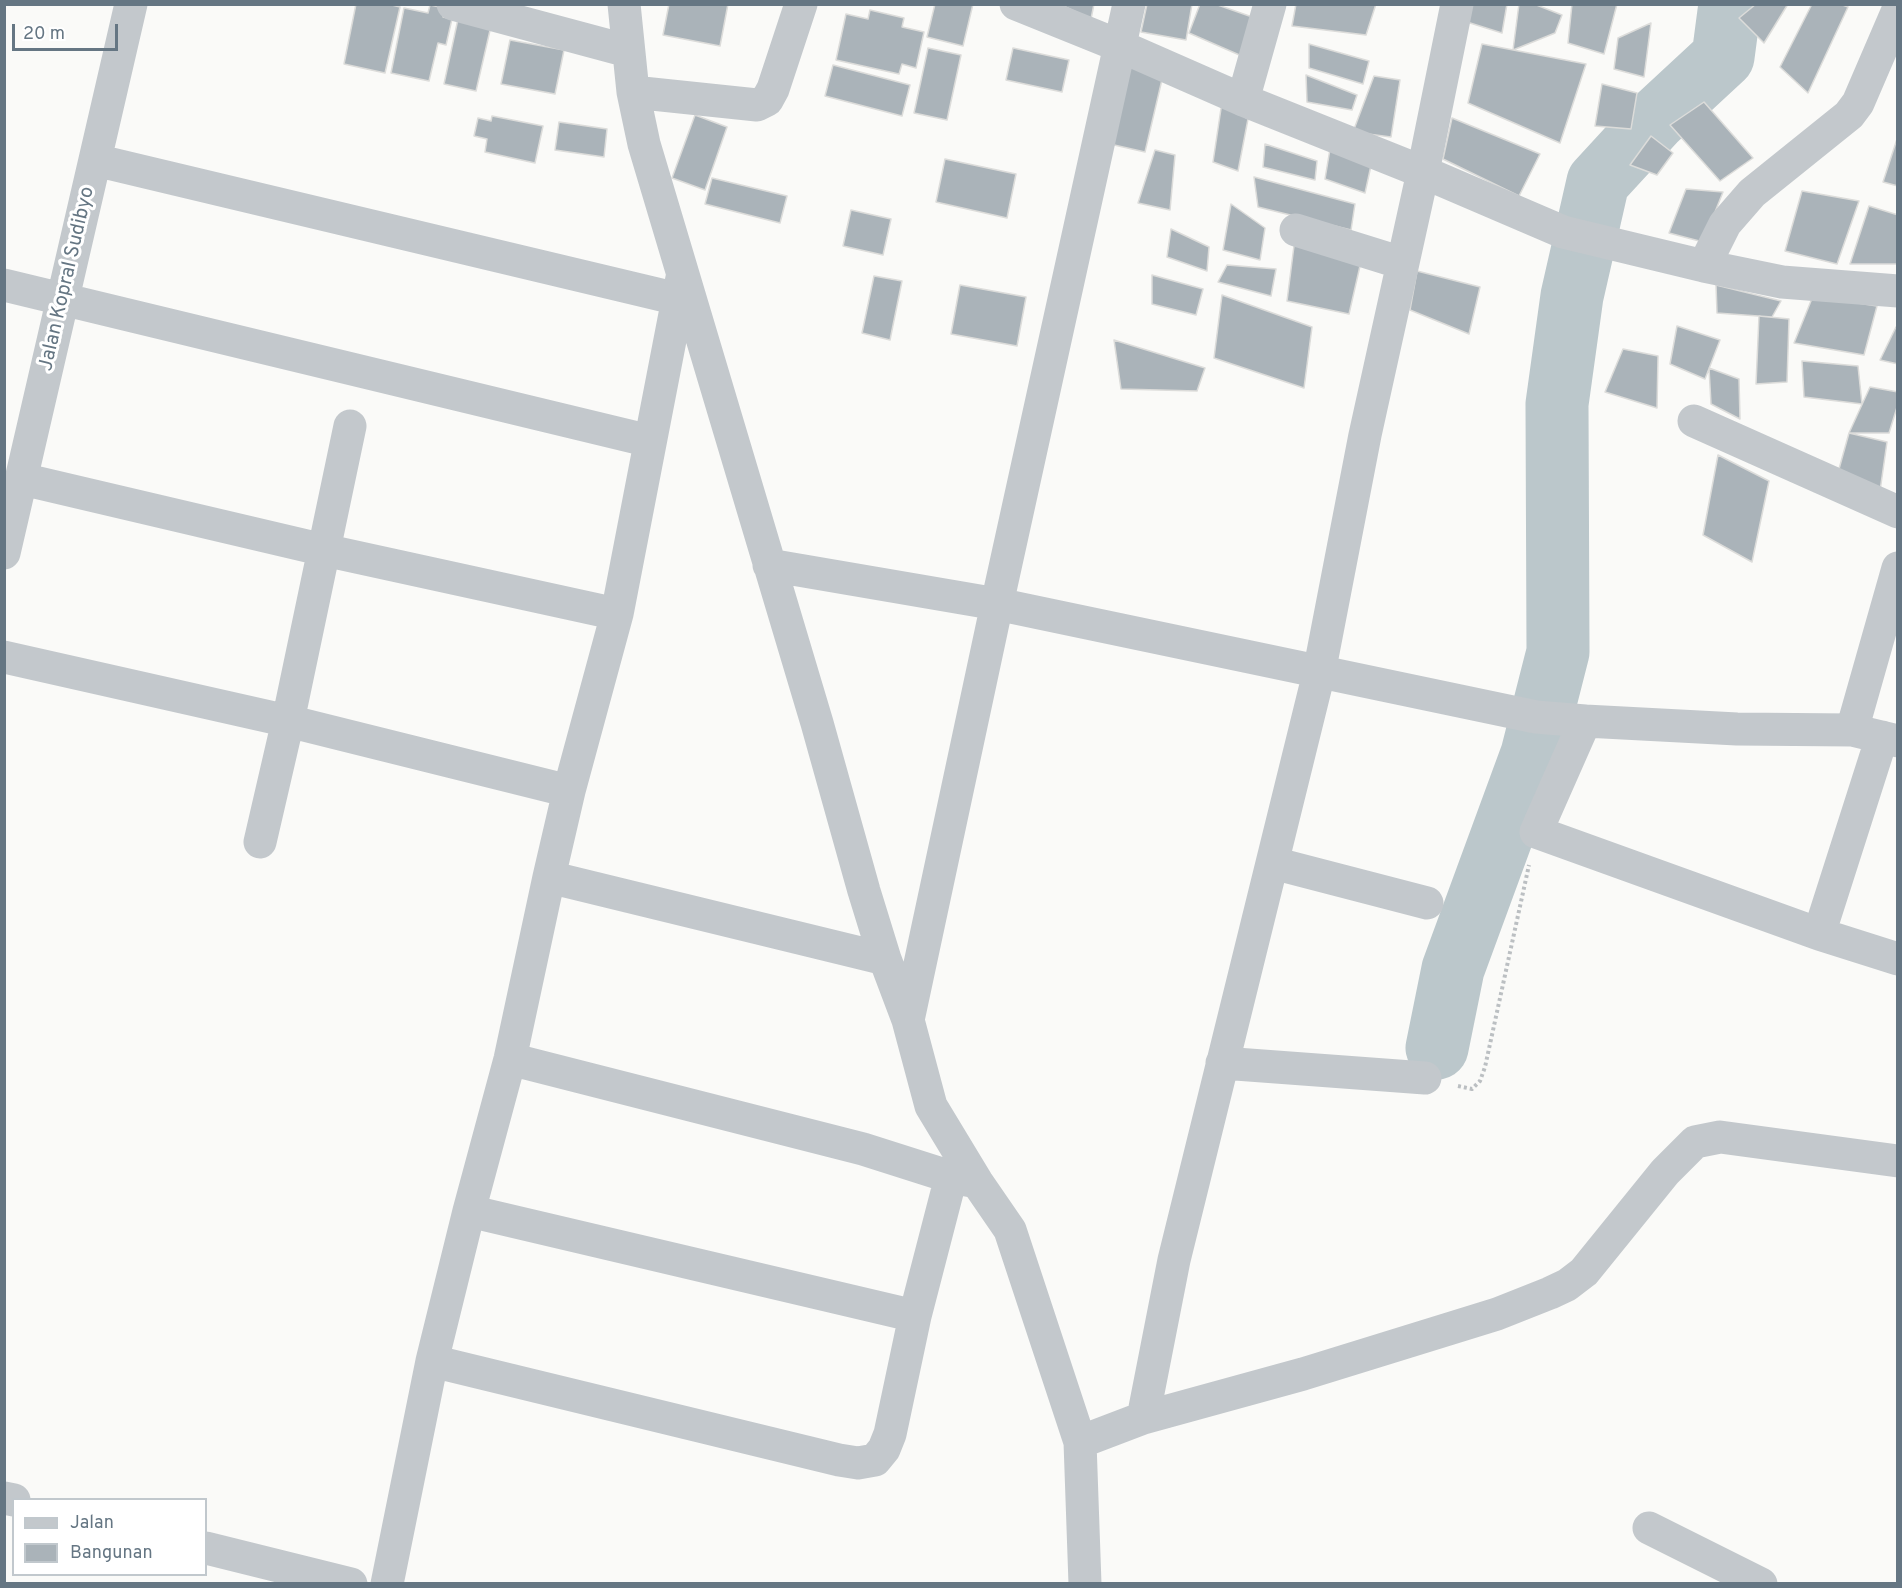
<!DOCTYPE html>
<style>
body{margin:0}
#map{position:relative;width:1902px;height:1588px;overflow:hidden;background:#fafaf8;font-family:Overpass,sans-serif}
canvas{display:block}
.frame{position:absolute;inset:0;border:6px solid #657683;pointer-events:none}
.legend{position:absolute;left:12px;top:1498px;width:195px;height:78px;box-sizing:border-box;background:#fff;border:2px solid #c1c8cd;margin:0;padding:8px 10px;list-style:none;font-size:18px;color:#657683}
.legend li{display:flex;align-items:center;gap:12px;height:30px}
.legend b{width:30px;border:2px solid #c1c8cd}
.scale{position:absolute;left:12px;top:24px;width:106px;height:27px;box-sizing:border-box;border:3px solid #657683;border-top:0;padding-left:8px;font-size:18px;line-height:21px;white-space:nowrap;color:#657683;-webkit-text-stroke:4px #fff;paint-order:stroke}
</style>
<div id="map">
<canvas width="1902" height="1588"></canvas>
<div class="frame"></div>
<ul class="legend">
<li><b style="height:8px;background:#c3c8cc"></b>Jalan</li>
<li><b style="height:16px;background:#aab3b9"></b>Bangunan</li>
</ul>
<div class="scale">20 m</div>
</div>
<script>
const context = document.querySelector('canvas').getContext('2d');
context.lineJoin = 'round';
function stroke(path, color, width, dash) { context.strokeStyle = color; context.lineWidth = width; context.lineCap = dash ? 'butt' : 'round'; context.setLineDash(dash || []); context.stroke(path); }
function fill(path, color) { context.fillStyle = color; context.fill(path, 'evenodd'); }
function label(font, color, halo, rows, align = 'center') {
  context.font = font + ' Overpass,sans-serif'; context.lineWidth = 6; context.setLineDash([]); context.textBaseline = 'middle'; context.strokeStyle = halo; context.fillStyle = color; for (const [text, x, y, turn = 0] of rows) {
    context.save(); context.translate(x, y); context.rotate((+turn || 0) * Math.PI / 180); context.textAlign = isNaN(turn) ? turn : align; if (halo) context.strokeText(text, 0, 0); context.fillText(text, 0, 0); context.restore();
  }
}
stroke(new Path2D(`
 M1437 1048 1453 969 1532 754 1558 652 1557 404 1572 296 1598 182 1655 120 1723 57 1730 4`), '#bbc7cb', 63);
const building = new Path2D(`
 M356 4H388L400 7 385 73 344 64Z
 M669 4H728L720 46 663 35Z
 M935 4H973L963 46 927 37Z
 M1059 4H1094L1091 19Z
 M1147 4H1192L1186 40 1141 32Z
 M1200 4H1215L1255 18 1244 57 1189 33Z
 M1296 4H1376L1366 35 1292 26Z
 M1470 4H1507L1502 33 1467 22Z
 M1519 4H1534L1562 15 1555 33 1513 50Z
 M1572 4H1617L1604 54 1568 43Z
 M1756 4H1788L1764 43 1739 18Z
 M1812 4H1840L1848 7 1808 93 1780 67Z
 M430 5 445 8 443 17 452 19 446 45 438 43 429 81 391 73 404 8 428 13Z
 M870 10 904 18 902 27 924 32 916 68 902 64 899 74 836 60 846 14 868 19Z
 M458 19 491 26 476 91 444 84Z
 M1651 23 1644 77 1614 69 1618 38Z
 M510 40 564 50 555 94 501 84Z
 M1309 44 1369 61 1363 84 1309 68Z
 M1482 44 1586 64 1560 143 1468 103Z
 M928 48 961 55 947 120 914 113Z
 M1013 48 1069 60 1062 92 1006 80Z
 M1120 61 1164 71 1145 152 1101 142Z
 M833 65 910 85 902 116 825 96Z
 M1306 75 1357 95 1352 110 1307 102Z
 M1374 76 1400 80 1391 137 1353 132Z
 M1602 84 1637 93 1631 129 1595 126Z
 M1222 102 1248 119 1238 171 1213 162Z
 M1704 102 1753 158 1720 181 1670 125Z
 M695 115 727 127 705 190 672 178Z
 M492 116 543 126 535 163 485 152 487 139 474 136 478 118 491 121Z
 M1452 118 1540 154 1519 196 1443 159Z
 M559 122 607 129 604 157 555 150Z
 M1651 136 1673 153 1657 175 1630 165Z
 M1898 136V186L1883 182Z
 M1265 144 1317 161 1315 180 1263 167Z
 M1330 149 1372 161 1365 193 1325 179Z
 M1155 150 1175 155 1170 210 1138 203Z
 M945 159 1016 174 1007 218 936 202Z
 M1254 177 1355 204 1351 230 1258 207Z
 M712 178 787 196 780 223 705 204Z
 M1686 189 1723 192 1703 242 1669 233Z
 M1802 191 1859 201 1837 264 1785 251Z
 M1231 204 1265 228 1260 260 1223 250Z
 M1869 206 1898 215V264H1850Z
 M851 210 891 219 883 255 843 246Z
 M1171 229 1209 247 1207 271 1167 257Z
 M1296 230 1360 266 1349 314 1287 301Z
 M1227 265 1276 269 1271 296 1218 282Z
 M1417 271 1480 287 1469 334 1410 310Z
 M1152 275 1203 289 1196 315 1152 304Z
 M874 276 902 281 890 340 862 333Z
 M960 285 1026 297 1017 346 951 334Z
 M1716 285 1781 301 1772 317 1717 313Z
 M1222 295 1312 327 1304 388 1214 358Z
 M1813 296 1877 306 1864 355 1794 343Z
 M1759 316 1789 319 1787 382 1756 384Z
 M1677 326 1720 340 1705 379 1670 364Z
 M1896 327 1898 328V364L1880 360Z
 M1114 340 1205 368 1197 391 1121 389Z
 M1623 349 1658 356 1657 408 1605 392Z
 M1802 361 1858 366 1862 404 1804 397Z
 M1709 368 1739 379 1740 419 1711 404Z
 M1870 387 1898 392V404L1889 433H1849Z
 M1849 433 1887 442 1880 491 1839 469Z
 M1718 455 1769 481 1752 562 1703 535Z`);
fill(building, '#aab3b9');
stroke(building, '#dcdcda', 1.5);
stroke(new Path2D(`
 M1458 1086 1472 1089 1480 1081 1485 1067 1529 865`), '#bbbfc2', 4, [3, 3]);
stroke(new Path2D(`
 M453 4 628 51
 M624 4 633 92 644 144 817 723 864 891 885 959 908 1020 931 1106 977 1182 1010 1230 1080 1442 1085 1584
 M1016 4 1120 46 1243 100 1423 172 1563 232 1704 266 1782 282 1898 291
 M633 92 757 105 767 100 773 89 801 4
 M1243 100 1270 4
 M95 160 678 299
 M1296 230 1402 263
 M1704 266 1725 224 1752 193 1849 115 1858 103 1898 10
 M4 285 650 441
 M1694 421 1898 512
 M22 479 324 550 617 614
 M4 553 131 4
 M769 565 997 604 1536 717 1585 721
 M4 657 288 721 569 791
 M1852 730 1898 568
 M1898 741 1852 730 1737 729 1585 721 1536 832 1819 934 1898 959
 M260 842 288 721 350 426
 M1273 863 1427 903
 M549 877 885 959
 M1819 934 1882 737
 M908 1020 997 604 1129 4
 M510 1059 863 1149 951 1177 972 1181
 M1222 1063 1425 1078
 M469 1211 915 1316
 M432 1361 839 1460 858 1463 875 1460 884 1449 890 1434 915 1316 951 1177
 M1143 1418 1174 1260 1319 673 1365 435 1423 172 1457 4
 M1080 1442 1143 1418 1303 1374 1497 1314 1550 1293 1567 1285 1584 1272 1665 1172 1695 1142 1720 1137 1898 1161
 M4 1498 14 1500
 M1649 1528 1761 1584
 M206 1548 351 1584
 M387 1584 432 1361 469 1211 510 1059 549 877 569 791 617 614 682 278`), '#c3c8cc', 33);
label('20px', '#657683', '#fff', [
 ["Jalan Kopral Sudibyo",68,279,-77]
]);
</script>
